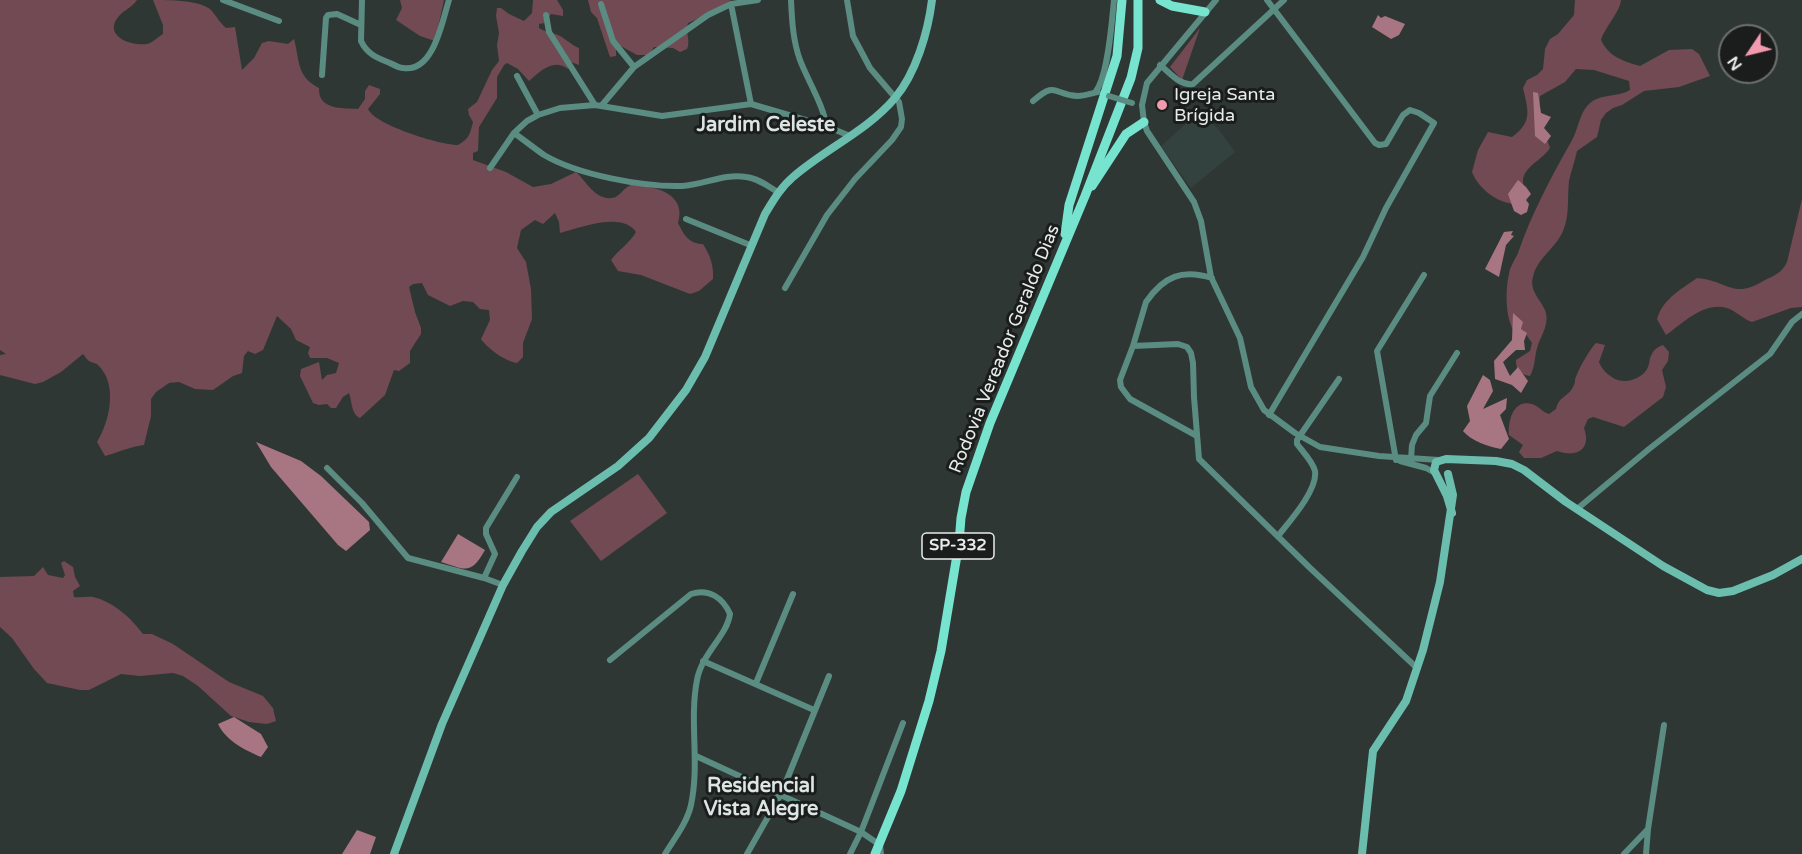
<!DOCTYPE html>
<meta charset="utf-8">
<style>
body{margin:0}
#map{position:relative;width:1802px;height:854px;overflow:hidden;background:#2f3735;font-family:"Varela Round",sans-serif}
canvas{display:block}
.north{position:absolute;left:1718px;top:24px;width:60px;height:60px;box-sizing:border-box;background:#1a1d1c;border:2px solid #6c706f;border-radius:50%;rotate:235deg;font-size:16px;font-weight:700;line-height:24px;text-align:center;color:#e8edec}
.north::after{content:'';display:block;margin:auto;width:21px;height:27px;background:#f29ab0;clip-path:polygon(50% 0,100% 100%,50% 72%,0 100%)}
</style>
<div id="map">
<canvas width="1802" height="854"></canvas>
<div class="north">N</div>
</div>
<script>
const context = document.querySelector('canvas').getContext('2d');
context.lineJoin = 'round';
function fill(path, color) { context.fillStyle = color; context.fill(path, 'evenodd'); }
function stroke(path, color, width, dash) { context.strokeStyle = color; context.lineWidth = width; context.lineCap = dash ? 'butt' : 'round'; context.setLineDash(dash || []); context.stroke(path); }
function label(font, color, halo, rows, align = 'center') {
  context.font = font + ' "Varela Round",sans-serif'; context.lineWidth = 6; context.setLineDash([]); context.textBaseline = 'middle'; context.strokeStyle = halo; context.fillStyle = color; for (const [text, x, y, turn = 0] of rows) {
    context.save(); context.translate(x, y); context.rotate((+turn || 0) * Math.PI / 180); context.textAlign = isNaN(turn) ? turn : align; if (halo) context.strokeText(text, 0, 0); context.fillText(text, 0, 0); context.restore();
  }
}
fill(new Path2D(`
 M1200 111 1219 130 1235 152 1191 188 1161 146Z`), '#34423f');
fill(new Path2D(`
 M0 0H137C132 8 121 11 116 20 106 38 133 46 147 44 152 43 158 37 163 34V25L153 0C171 0 197 0 210 9 216 15 219 22 226 28L235 27 242 70 254 58 262 43 269 41 288 44 294 39C300 61 296 76 319 88 318 110 342 108 358 109L365 99V91L369 85 380 89V94L368 109C375 125 440 145 458 145 469 139 470 134 473 122L469 115 468 109 477 102 492 70 499 61 497 45 499 33 496 16 497 8H501L509 14 524 21 532 13 533 0H557L563 10V16L551 14 545 23 539 24V28C545 32 551 32 558 35 565 38 571 45 579 48V65L571 62 568 69C553 58 541 71 529 81L518 69 507 63 504 65 497 77V98L479 127 478 151 473 153V160L506 172 533 187 551 184 576 172C586 181 595 200 612 198 621 197 624 185 635 184 639 184 644 186 648 187 668 190 685 201 678 223 684 235 689 244 703 244 710 255 714 266 713 279L699 291 690 294 641 275 618 271 611 260C618 250 630 243 636 232 622 211 579 228 560 233L559 222 555 213 543 224 535 220 521 230 517 248 526 262 531 289 532 319 523 343V357L517 363C505 361 488 349 481 339L490 320 489 310 480 309 473 302 463 301 450 306 428 295 422 283 413 284 409 287 415 312 421 328V334L410 351V363L399 371 394 370 385 395 360 418C351 414 352 401 349 393L343 397 336 408H331L327 404 319 405 313 403 300 376 301 369 319 362 322 380 327 375 336 373 339 363 327 358H310L308 353 310 347 296 340 291 329 277 316 263 350 255 354 248 351 244 356 242 373 233 376 213 390 195 389 179 382 169 383 156 392 151 399V416L144 445C132 446 116 453 105 456L97 442C110 421 118 384 98 365 95 362 91 363 89 361 86 359 85 356 83 354L61 372 43 382 35 384 0 375V355L6 354 0 350Z
 M400 0H444L435 41 420 36 396 20 402 8Z
 M588 0H731L709 14 688 23C685 32 691 41 687 49L680 52 673 48 654 47 647 58 645 55H637L619 45 616 48V56L610 57 597 18 591 12Z
 M1575 0H1621C1620 12 1605 27 1601 40 1609 57 1623 61 1640 66L1669 50 1692 49 1699 54 1710 76 1679 87 1644 91 1622 105 1613 108 1606 113 1601 120 1597 137 1577 151C1575 161 1571 171 1569 181 1567 199 1570 215 1563 231 1556 248 1537 258 1533 277 1529 290 1540 299 1545 310 1550 323 1542 334 1538 345 1534 356 1536 365 1530 376 1519 374 1516 370 1516 360L1530 351 1532 343 1523 330 1517 335C1505 323 1505 291 1509 274 1510 266 1515 260 1518 253 1531 215 1551 177 1571 142 1578 131 1579 114 1588 105 1599 93 1617 98 1630 90L1629 81 1594 70 1576 69 1565 82 1540 96 1539 115 1550 148C1540 163 1516 169 1525 190L1513 204C1495 201 1479 189 1472 172L1478 150 1488 132 1512 137C1533 122 1528 110 1523 88L1527 80 1537 75 1543 69 1545 49 1550 39 1558 34 1574 15Z
 M1200 28 1182 80 1170 67Z
 M1802 199V307L1791 308 1752 322C1743 319 1736 311 1727 308 1704 301 1683 323 1666 335L1657 319C1663 299 1680 290 1697 278 1729 281 1733 300 1765 280 1775 275 1782 273 1787 262Z
 M1596 343 1605 345 1599 362C1602 370 1608 375 1615 379 1626 384 1643 379 1648 367 1650 363 1649 358 1652 354 1654 349 1658 347 1663 345L1669 352 1668 361 1662 370 1666 387 1663 397 1624 427 1593 417 1588 419 1584 428C1592 450 1576 458 1557 451L1541 458H1524L1519 452 1523 445 1509 435C1508 421 1513 399 1532 404 1539 406 1542 412 1549 414L1556 409C1559 396 1568 397 1573 387 1576 382 1574 381 1576 377 1579 368 1590 349 1596 343Z
 M638 474 667 513 601 561 570 521Z
 M64 561 73 567 75 577 80 586 73 591 74 597C80 598 87 596 93 597 114 602 131 618 143 634H152L173 644 229 682 263 696 273 708 276 721 267 724 249 722 231 716 198 686 183 676 173 673 140 676 121 674 89 690H80L47 683 34 669 12 638 0 627V577L34 576 43 567 48 575 63 578 65 575 61 563Z`), '#714a53');
fill(new Path2D(`
 M1378 15 1381 18 1385 16 1405 24 1399 35 1391 39 1372 27Z
 M1533 92 1538 93 1541 113 1551 117 1544 128 1551 136 1545 144 1535 136Z
 M1518 180 1526 187 1531 194 1526 200 1529 204 1527 212 1521 215 1514 211 1508 194Z
 M1513 231 1511 235 1514 236 1506 245 1499 277 1485 269 1504 232Z
 M1513 313 1523 322 1521 329 1527 333 1524 341 1525 350H1516L1503 362 1510 376 1518 367 1528 381 1521 393 1512 385 1495 379 1494 361 1512 340Z
 M1483 375 1490 380 1493 391 1483 409 1507 398 1506 409 1500 415 1509 439 1501 449C1489 447 1471 441 1463 431L1470 421 1467 406Z
 M256 442 301 461 321 476 369 522 370 530 346 551 338 545 271 467Z
 M458 534 485 550C471 575 466 570 441 562Z
 M234 717 261 734 268 747 261 757C245 750 226 741 218 724Z
 M357 830 376 837 370 854H342Z`), '#a87682');
stroke(new Path2D(`
 M223 0 279 21
 M362 0 361 41C367 54 377 58 390 63 394 65 399 68 403 68 434 73 442 21 449 0
 M791 0C792 21 793 41 800 60 807 79 825 108 826 126L850 136
 M1216 0 1147 83 1142 105 1144 122 1147 131 1194 202 1201 221 1211 277 1240 338 1251 387 1264 410 1295 433 1320 447 1379 456 1439 460
 M1267 0 1375 143 1379 145 1386 144 1403 115 1410 110 1419 113 1434 123 1386 208 1363 257 1269 415
 M601 4 613 41 634 67
 M731 4 751 104
 M546 15 549 32 595 105
 M1160 65C1170 73 1180 86 1193 84L1284 0
 M322 75 326 18 328 15 337 14 361 25
 M517 76 538 115
 M1096 91C1108 76 1112 21 1114 0
 M1033 101C1057 80 1053 95 1078 96 1085 96 1092 93 1098 92
 M602 105 634 67 708 15 731 4 758 0
 M514 133C524 140 534 148 544 155 578 175 643 187 682 186 703 185 725 173 746 177 758 178 769 187 779 193
 M490 168 514 133 527 121 538 115 560 108 595 105 662 116 751 104 826 126
 M686 219 750 245
 M785 288 827 215 855 179 892 140 901 127 902 119 899 102 870 68 853 36 847 0
 M1133 346 1178 344 1187 347 1191 353 1193 363 1194 397 1199 459 1309 567 1417 668
 M1197 436 1130 399 1121 387 1120 380 1133 346 1146 302C1164 276 1182 269 1212 278
 M1411 459 1412 445 1416 435 1426 423 1430 396 1457 353
 M1396 460 1377 351 1424 275
 M1400 461 1426 468 1435 473
 M327 468 362 503 408 558 484 578 503 585
 M1577 509 1649 449 1770 354 1792 322 1802 314
 M1278 536C1289 522 1318 490 1315 471 1313 462 1303 452 1297 444V440L1339 379
 M484 578 495 554 486 534V528L517 477
 M610 660 691 594C709 588 723 598 730 614 727 636 702 653 697 680 689 721 700 763 691 805 687 823 674 839 665 854
 M703 661 814 710
 M756 683 793 594
 M696 756 861 832 880 845 881 854
 M747 854 781 794 829 676
 M850 854 861 832 903 723
 M1624 854 1648 829 1664 725
 M1646 854 1648 829`), '#5a8c82', 6);
stroke(new Path2D(`
 M1452 513 1447 496 1434 470 1436 462 1446 459 1496 461 1512 464 1524 470 1566 502 1663 566 1707 590 1719 593 1733 591 1773 575 1802 559
 M394 854 442 724 503 585 522 551 537 527 551 512 618 466 649 438 686 390 705 357 765 214C773 201 781 187 793 177 825 149 867 131 895 98 916 73 928 32 932 0
 M1362 854 1373 751 1406 701 1423 650 1440 582 1453 495 1448 474`), '#6bbead', 8);
stroke(new Path2D(`
 M1160 0 1172 6 1205 12
 M1092 186 1126 134 1144 122
 M1065 234 1069 205 1117 56 1122 0
 M875 854 901 791 929 701 941 651 959 543 961 518 966 492 990 423 1085 196 1131 78 1138 48V0`), '#76e4cf', 9);
stroke(new Path2D(`
 M1109 96 1132 103`), '#5a8c82', 6);
for (const [x, y, r, color] of [
 [1162,105,6,"#f29ab0"]
]) { const dot = new Path2D(); dot.arc(x, y, r, 0, 2 * Math.PI); context.fillStyle = color; context.fill(dot); stroke(dot, '#1a1d1c', 2); }
for (const [x, y, w] of [
 [958,546,72]
]) { const box = new Path2D(); box.roundRect(x - w / 2, y - 13, w, 26, 4.5); context.fillStyle = '#1a1d1c'; context.fill(box); stroke(box, '#e8edec', 1.5); }
label('bold 16px', '#e8edec', null, [
 ["SP-332",958,546]
]);
label('18px', '#e8edec', '#1a1d1c', [
 ["Igreja Santa",1174,95],
 ["Brígida",1174,116]
], 'left');
label('18px', '#e8edec', '#1a1d1c', [
 ["Rodovia Vereador Geraldo Dias",1005,349,-68]
]);
label('bold 20px', '#dce5e3', '#1a1d1c', [
 ["Jardim Celeste",766,126],
 ["Residencial",761,787],
 ["Vista Alegre",761,810]
]);
</script>
